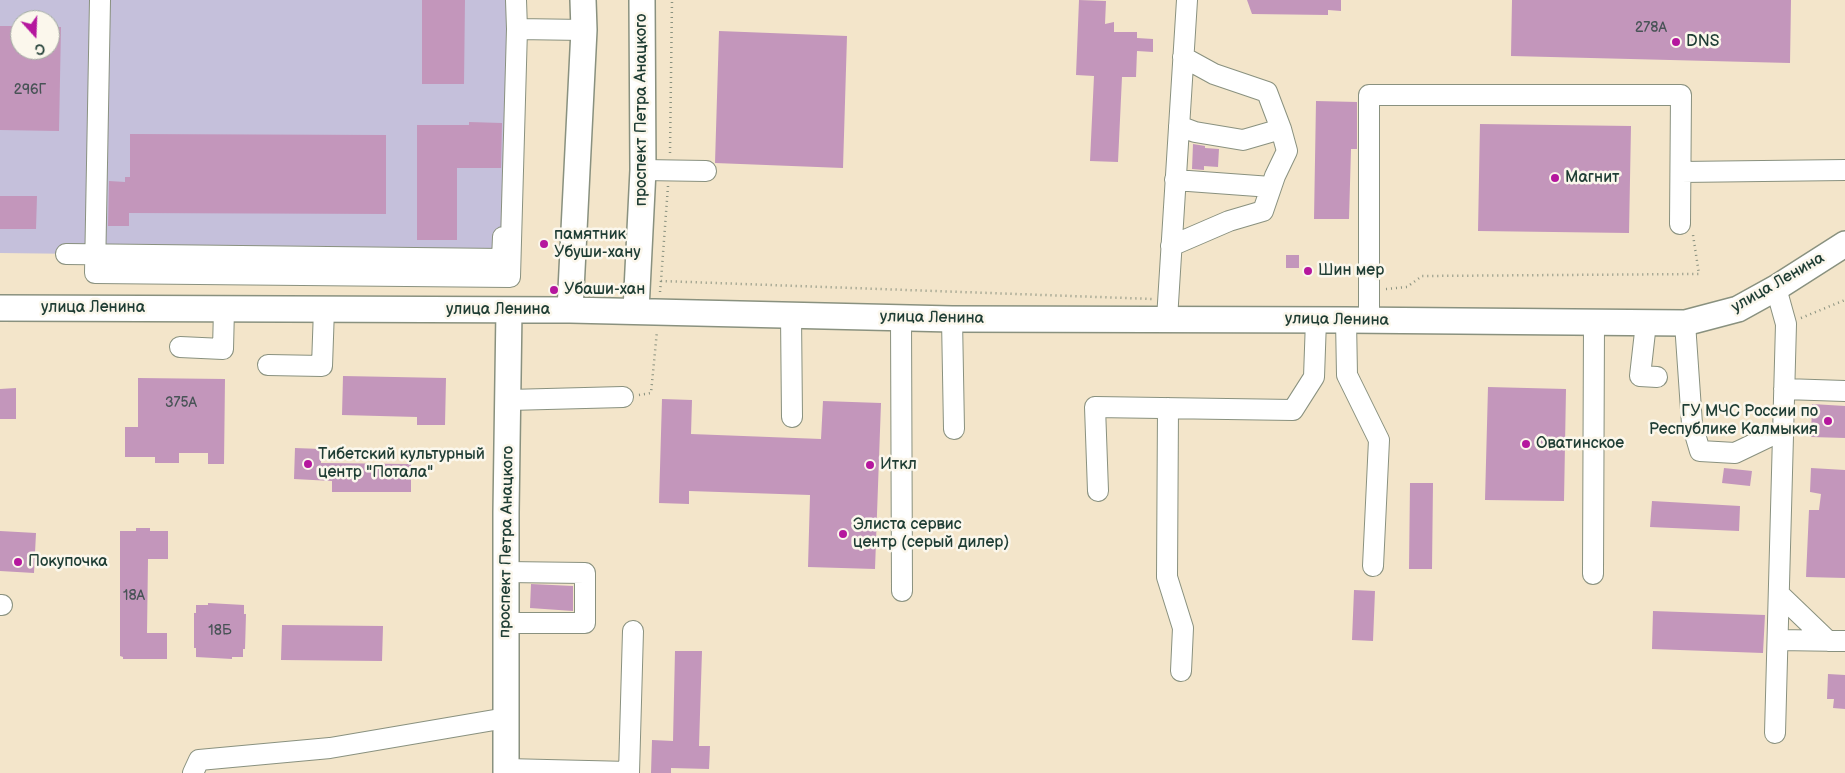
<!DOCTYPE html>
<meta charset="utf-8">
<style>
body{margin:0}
#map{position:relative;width:1845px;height:773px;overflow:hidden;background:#f3e5ca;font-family:"Balsamiq Sans",sans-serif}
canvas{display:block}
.north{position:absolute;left:10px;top:10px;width:50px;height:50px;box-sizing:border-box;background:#fbf7ec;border:1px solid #a3ada2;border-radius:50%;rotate:160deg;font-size:14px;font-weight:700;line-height:20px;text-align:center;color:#1f3d34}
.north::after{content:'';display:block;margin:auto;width:18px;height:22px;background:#b5179e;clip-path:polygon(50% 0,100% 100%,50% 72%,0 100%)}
</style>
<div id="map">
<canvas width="1845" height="773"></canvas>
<div class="north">С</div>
</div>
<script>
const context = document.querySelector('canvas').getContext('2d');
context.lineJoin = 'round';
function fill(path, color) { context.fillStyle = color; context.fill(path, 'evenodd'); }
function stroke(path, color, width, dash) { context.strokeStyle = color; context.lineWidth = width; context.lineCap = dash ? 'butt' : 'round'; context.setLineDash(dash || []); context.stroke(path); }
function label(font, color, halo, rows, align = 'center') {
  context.font = font + ' "Balsamiq Sans",sans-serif'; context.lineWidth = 5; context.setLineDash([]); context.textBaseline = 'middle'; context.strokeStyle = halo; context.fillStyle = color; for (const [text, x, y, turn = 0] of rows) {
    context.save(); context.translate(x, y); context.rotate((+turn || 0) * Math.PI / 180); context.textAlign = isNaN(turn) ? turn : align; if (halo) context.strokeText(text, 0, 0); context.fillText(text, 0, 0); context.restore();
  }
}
fill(new Path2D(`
 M0 0H509L502 259 0 253ZM20 20H50V50H20Z`), '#c5c0db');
fill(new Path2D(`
 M422 0H465L464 84H422Z
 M1079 0 1106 1 1105 24 1114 22V32H1137V38L1153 39V52L1137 51 1136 77H1122L1118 162 1090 161 1094 76 1076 75Z
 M1247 0H1341V11L1328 10V15L1252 14Z
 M1512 0H1791L1790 63 1511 56Z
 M0 26H20V50H50V27H61L59 131 0 130Z
 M719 31 847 36 843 168 715 163Z
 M1316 101 1357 102V149H1351L1349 219H1314Z
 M469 122 502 123 501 168H457V240H417V125H469Z
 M1480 124 1631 126 1629 233 1478 231Z
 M130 134 386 135V214L129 213V226H108L109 181 125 182V177H130Z
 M1193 144 1205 146V148L1219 149 1218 167 1204 166V170L1192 169Z
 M0 196H37L36 229H0Z
 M1286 255H1299V268H1286Z
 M343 376 446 378 445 425H417V417L342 415Z
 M138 378 225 379 224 464H208V453H179V463H155V457H125V427H138Z
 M1488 387 1566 389 1564 501 1485 500Z
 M16 388V419H0V389Z
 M662 399 692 400 691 434 821 439 823 401 881 403 875 569 808 567 810 495 689 491V504L659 503Z
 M1812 404 1845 406V438L1811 437Z
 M295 448 321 449V463L411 464V492H332V481L294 479Z
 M1724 468 1752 471 1750 486 1722 483Z
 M1811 468 1845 470V578L1806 577 1809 510H1819L1821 494 1810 492Z
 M1410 483H1433L1432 569H1409Z
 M1652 501 1740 506 1739 531 1650 527Z
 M136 528H150V531H168V559H148L147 633H167V659H123V657L120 656V531H136Z
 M0 531 36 533 34 573 0 571Z
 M531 584 573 586V611L530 608Z
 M1354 590 1375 591 1373 641 1352 640Z
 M208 603 244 605V614H246L245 649H243V657H232V659L196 657V648H194V613H196V605H208Z
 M1653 611 1765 615 1763 653 1652 649Z
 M282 625 383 626 382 661 281 660Z
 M675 651H702L699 746H710L709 769 671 768V773H651L652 740 673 741Z
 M1828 674 1845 675V709L1833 708 1834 699H1827Z`), '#c396bb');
const minor = new Path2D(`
 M100 0 95 273 510 277 517 29 516 0
 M517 29 584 30
 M1179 126 1195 132 1243 140 1281 129
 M643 170 706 171
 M1681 172 1845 170
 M1175 180 1271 187
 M1171 246 1229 221 1263 211 1275 176 1287 151 1281 129 1267 92 1214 74 1183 57
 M66 254 502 259 503 237
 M791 315 792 417
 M901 317 902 591
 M952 319 954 429
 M1167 319 1187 0
 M1346 320 1347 375 1379 440 1373 566
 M1369 320V95H1681L1680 224
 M1646 323 1640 376 1657 377
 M1685 323 1692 424 1700 451 1735 453 1783 430
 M180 347 223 349 224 309
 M268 365 322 366 324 309
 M1784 389 1845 391
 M509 400 623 397
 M1168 408 1167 577 1183 628 1181 671
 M1098 491 1095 407 1293 410 1314 377 1316 320
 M1593 574 1594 323
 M1779 594 1828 641
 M0 605H2
 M506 623H585V573L506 572
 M1778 640 1845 641
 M1775 733 1786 324 1776 288
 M506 769 629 772
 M193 773 199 760 330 748 506 718
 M629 773 633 631`);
const major = new Path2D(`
 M0 308 570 310 952 319 1346 320 1685 323 1738 309 1776 288 1845 244
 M570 310 584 30 583 0
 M636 310 643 170 642 0
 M506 773V512L509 310`);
stroke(minor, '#89917f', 22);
stroke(major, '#89917f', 28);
stroke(new Path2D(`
 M670 153 672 0
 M668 186 661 281 1153 299
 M1386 289 1407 287 1422 276 1699 274 1693 235
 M660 292 661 281
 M1801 318 1845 300
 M639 395 651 393 657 331`), '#89917f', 2.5, [1, 4]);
stroke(minor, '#fff', 20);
stroke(major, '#fff', 25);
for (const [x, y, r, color] of [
 [1676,42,5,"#b5179e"],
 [1555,178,5,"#b5179e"],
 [544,244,5,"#b5179e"],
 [1308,271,5,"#b5179e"],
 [554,290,5,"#b5179e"],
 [1828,421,5,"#b5179e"],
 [1526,444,5,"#b5179e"],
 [308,464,5,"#b5179e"],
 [870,465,5,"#b5179e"],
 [843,534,5,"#b5179e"],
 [18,562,5,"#b5179e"]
]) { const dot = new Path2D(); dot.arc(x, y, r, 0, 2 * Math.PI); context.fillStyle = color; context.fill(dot); stroke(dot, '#fbf7ec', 2); }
label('14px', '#485356', null, [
 ["278А",1651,28],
 ["296Г",30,90],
 ["375А",181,403],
 ["18А",134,596],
 ["18Б",220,631]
]);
label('16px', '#1f3d34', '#fbf7ec', [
 ["DNS",1686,42],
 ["Магнит",1565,178],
 ["памятник",554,235],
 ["Убуши-хану",554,253],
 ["Шин мер",1318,271],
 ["Убаши-хан",564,290],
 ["ГУ МЧС России по",1818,412,"right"],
 ["Республике Калмыкия",1818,430,"right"],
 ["Оватинское",1536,444],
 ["Тибетский культурный",318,455],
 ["центр \"Потала\"",318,473],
 ["Иткл",880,465],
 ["Элиста сервис",853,525],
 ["центр (серый дилер)",853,543],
 ["Покупочка",28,562]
], 'left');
label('16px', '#1f3d34', '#fbf7ec', [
 ["проспект Петра Анацкого",642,110,-90],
 ["улица Ленина",1778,283,-30],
 ["улица Ленина",93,308],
 ["улица Ленина",498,310],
 ["улица Ленина",932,318,1],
 ["улица Ленина",1337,320,1],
 ["проспект Петра Анацкого",507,542,-89]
]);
</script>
